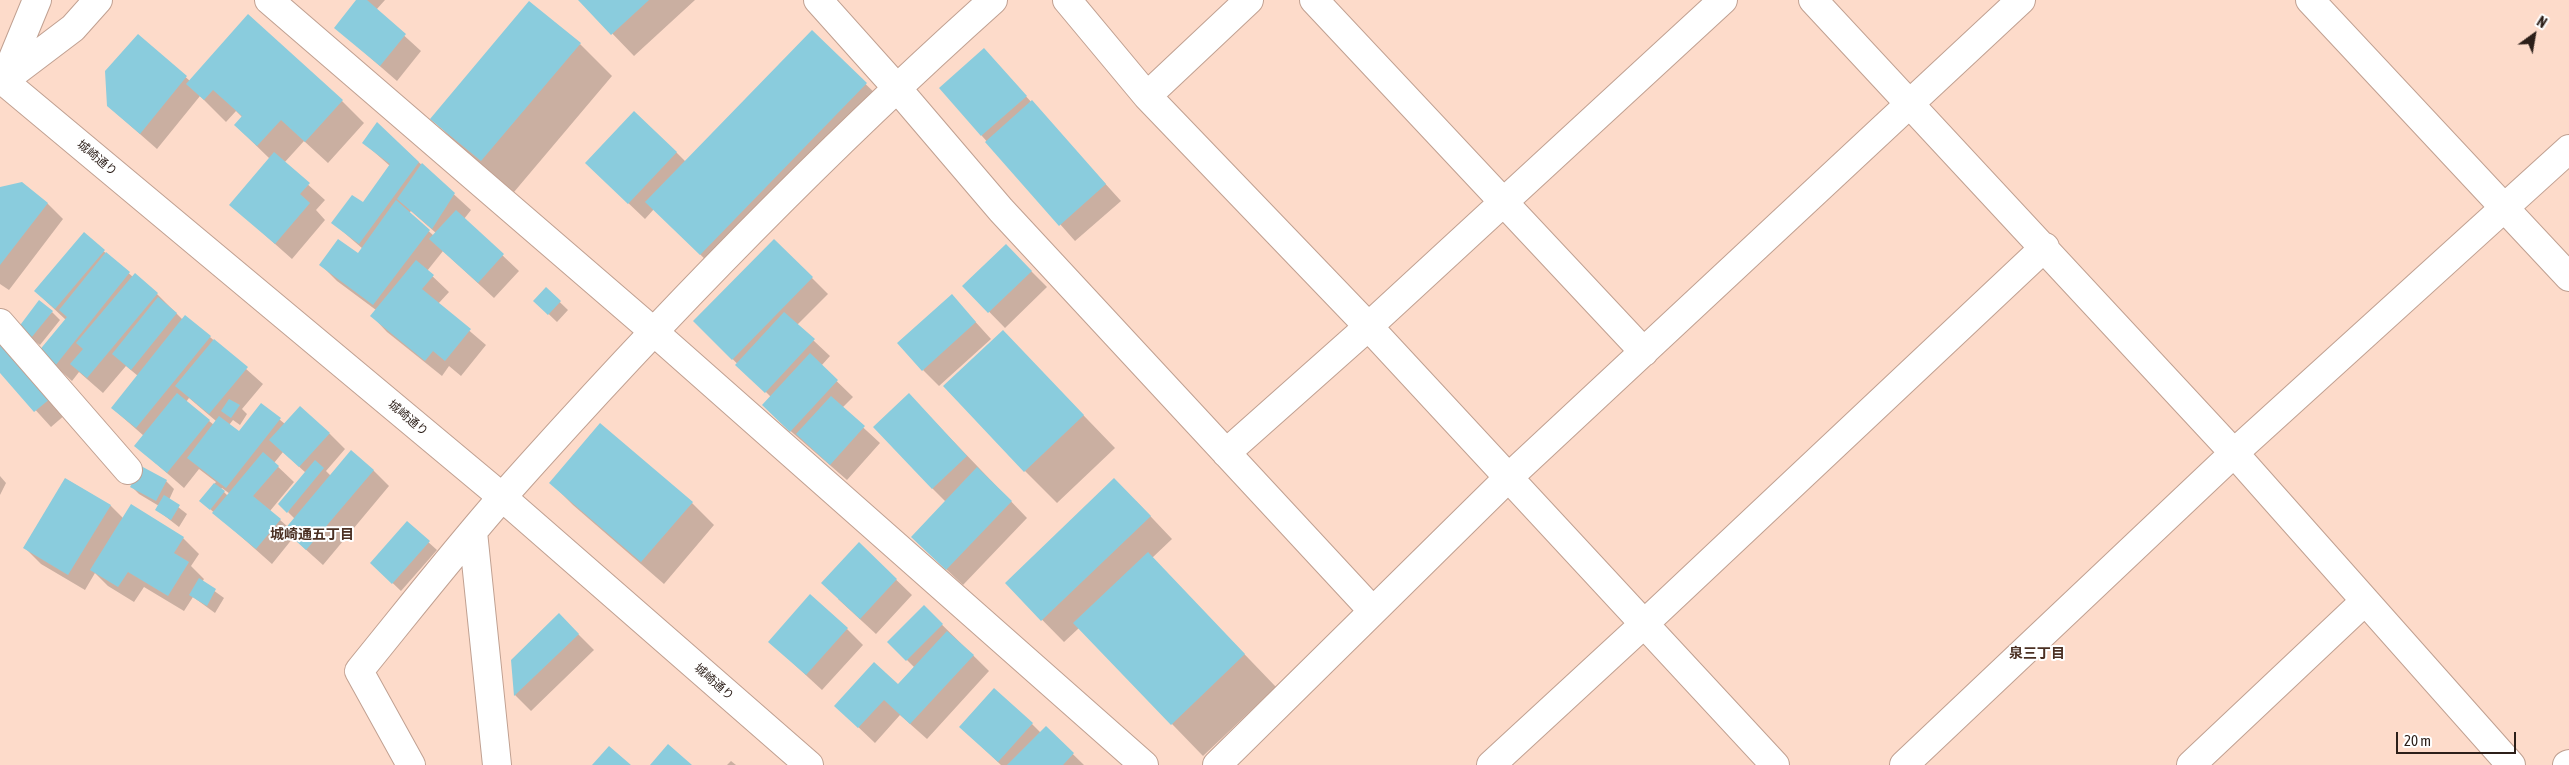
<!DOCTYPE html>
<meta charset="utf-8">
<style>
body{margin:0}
#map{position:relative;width:2569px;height:765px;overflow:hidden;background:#fddbca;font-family:"Asap Condensed",sans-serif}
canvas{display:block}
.north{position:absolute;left:2509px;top:10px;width:50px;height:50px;-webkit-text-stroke:4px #fff;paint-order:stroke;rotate:32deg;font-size:14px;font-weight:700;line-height:20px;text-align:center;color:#2c1f19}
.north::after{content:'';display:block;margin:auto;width:18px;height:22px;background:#2c1f19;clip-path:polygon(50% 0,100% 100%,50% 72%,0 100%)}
.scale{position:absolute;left:2396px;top:732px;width:120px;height:22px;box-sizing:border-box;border:2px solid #2c1f19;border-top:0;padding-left:6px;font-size:15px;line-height:18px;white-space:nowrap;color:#2c1f19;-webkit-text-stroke:4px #fff;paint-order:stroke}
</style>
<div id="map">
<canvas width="2569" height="765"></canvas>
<div class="north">N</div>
<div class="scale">20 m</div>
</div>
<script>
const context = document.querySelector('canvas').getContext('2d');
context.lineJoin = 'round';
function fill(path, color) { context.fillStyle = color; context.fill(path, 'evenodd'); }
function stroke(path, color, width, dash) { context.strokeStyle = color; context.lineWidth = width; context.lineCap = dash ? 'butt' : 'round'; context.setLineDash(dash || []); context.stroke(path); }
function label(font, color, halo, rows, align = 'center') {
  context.font = font + ' "Asap Condensed","Noto Sans JP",sans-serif'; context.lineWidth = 4; context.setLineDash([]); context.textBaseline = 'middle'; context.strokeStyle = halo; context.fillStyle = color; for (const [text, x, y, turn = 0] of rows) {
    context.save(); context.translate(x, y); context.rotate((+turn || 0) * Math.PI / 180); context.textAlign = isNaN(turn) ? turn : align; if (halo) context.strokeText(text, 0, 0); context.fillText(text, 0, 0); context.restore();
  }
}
fill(new Path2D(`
 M357 0H385L376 10 421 51 397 81 336 28Z
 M580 0H695L634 56Z
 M812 32 882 100 716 270 654 209 645 219 603 179 676 152 686 162Z
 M138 36 190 81 342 101 364 123 328 163 304 141 284 163 325 200 316 210 325 220 292 259 231 205 270 159 235 125 242 117 236 111 226 122 200 96 157 149 108 106Z
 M580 44 612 76 514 192 464 151 432 119Z
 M984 50 1121 201 1075 241 982 136Z
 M377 124 471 210 464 219 519 271 494 298 443 251 427 271 449 292 438 304 486 345 461 376 449 366 442 376 387 332 372 316 376 310 337 281 321 265 358 255 363 249 333 223 364 203 390 166 364 143ZM411 211 436 233 434 236 409 213Z
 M0 188 47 203 63 219 9 290 0 284Z
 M84 234 133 277 157 294 183 320 210 337 263 384 242 409 247 414 240 425 233 420 229 425 239 433 262 405 285 424 330 434 345 449 326 471 331 476 373 470 389 486 323 565 293 538 272 564 201 501 216 482 199 469 184 488 136 446 144 436 112 408 138 376 126 366 103 393 79 372 72 381 40 352 66 320 35 291ZM189 398 216 421 214 425 186 402ZM283 452 306 473 288 512 295 519 288 527 270 511 294 482 274 463ZM222 488 230 494 228 496 221 489Z
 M774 240 828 294 797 325 830 356 821 366 853 397 842 408 880 443 847 480 779 421 771 397 694 321Z
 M1006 246 1047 287 1005 328 964 286Z
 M546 289 568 310 557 322 535 301Z
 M952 296 991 339 939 386 923 370Z
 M52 312 60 320 40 345 28 336Z
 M0 341 66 414 51 427 0 371Z
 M1034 364 1115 448 1057 503 1025 471Z
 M909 395 1027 518 963 585 929 553 946 502 932 488Z
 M0 476 6 483 0 495Z
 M66 479 111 506 124 519 183 538 199 554 191 566 204 579 202 582 224 598 215 613 193 597 184 611 144 587 134 602 108 586 95 573 85 590 41 564 25 548Z
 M166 481 174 489 169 500 187 514 179 527 157 510 159 506 139 494 131 486Z
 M551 483 692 503 714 525 664 584 573 505Z
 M1136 501 1172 539 1152 558 1276 687 1203 756 1079 628 1064 642 1006 583Z
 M407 523 437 550 401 591 380 571Z
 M859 544 912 595 876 634 838 599Z
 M924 607 989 671 927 739 900 715 875 743 836 706 898 686 914 667 889 642Z
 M559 615 594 650 531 711 515 695 512 661Z
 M847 629 863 645 822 690 770 642Z
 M1032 724 1041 733 1046 728 1084 765H1001L961 727Z
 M731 761 736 765H727Z`), '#0003');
fill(new Path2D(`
 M356 0H367L406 34 380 66 334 28Z
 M578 0H649L611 35Z
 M529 1 581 43 481 161 430 119Z
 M248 14 343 100 305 142 281 120 257 146 234 125 242 116 213 90 204 100 186 84Z
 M812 30 867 83 700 255 645 202Z
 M138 34 187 76 140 134 107 106 105 71Z
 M984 48 1027 96 981 136 939 88Z
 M1032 100 1106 184 1059 226 985 142Z
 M634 111 677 152 628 204 585 163Z
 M377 122 419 162 359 244 331 223 352 195 363 202 390 164 362 143Z
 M274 152 310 183 300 194 310 203 275 244 229 205Z
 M422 163 455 193 432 229 397 199Z
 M22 182 48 203 0 265V187Z
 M396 200 430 230 373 305 319 265 338 239 358 253Z
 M456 210 504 254 478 283 429 239Z
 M84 232 105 250 55 309 34 291Z
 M774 239 813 277 732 360 693 321Z
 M1006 244 1032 271 988 313 962 286Z
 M106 252 130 272 55 366 38 352 67 317 59 310Z
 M416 260 434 275 422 289 471 329 445 361 433 351 425 361 370 316Z
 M135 273 158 293 87 378 70 364 83 349 76 343Z
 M546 287 561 301 548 315 533 301Z
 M952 294 976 322 922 371 897 343Z
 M158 297 177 313 131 370 112 354Z
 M39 300 53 311 31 338 18 328Z
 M784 312 815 339 765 393 735 365Z
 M185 315 211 336 136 428 111 408Z
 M1003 330 1084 415 1024 472 943 386Z
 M214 339 248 367 209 414 175 386Z
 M0 341 51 398 34 412 0 373Z
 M810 353 838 380 790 432 762 405Z
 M177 393 210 420 167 473 134 446Z
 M909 393 967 456 932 489 873 427Z
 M831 396 865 426 830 465 796 434Z
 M229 399 240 405 231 418 221 411Z
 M261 403 281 418 226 488 187 458 219 416 239 431Z
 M300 406 330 433 299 467 269 440Z
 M600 423 693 502 641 562 549 483Z
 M351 450 374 470 306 550 284 530Z
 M263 452 279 466 253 496 281 519 256 549 212 513Z
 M315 460 324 468 287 513 278 504Z
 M141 466 167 480 156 501 130 487Z
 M977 467 1012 501 946 570 911 537Z
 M65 478 111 505 68 575 23 548Z
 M1114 478 1151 516 1041 621 1005 583Z
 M214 483 225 491 210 510 199 501Z
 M164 495 180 505 171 520 155 510Z
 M131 504 184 537 174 553 189 562 168 596 128 572 118 587 90 570Z
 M407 521 430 541 392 584 370 563Z
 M859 542 897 579 860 619 821 583Z
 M1148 552 1245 654 1171 725 1073 623Z
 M199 578 216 589 207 606 189 595Z
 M810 594 848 628 806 675 768 642Z
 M924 605 943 624 906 661 887 642Z
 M559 613 579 634 514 696 511 660Z
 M947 631 974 655 910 724 884 700 858 728 834 706 874 662 898 684Z
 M994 688 1033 723 998 762 959 727Z
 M1046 726 1074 753 1063 765H1007Z
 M668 744 692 765H650Z
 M609 746 631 765H592Z`), '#8accdd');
const minor = new Path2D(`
 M269 0 653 331 1144 765
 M818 0 896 87 1001 210 1372 610
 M1067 0 1147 96 1367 325 1775 765
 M1314 0 1644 352
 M1813 0 2234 453 2511 765
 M2310 0 2569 277
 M0 78 502 497 809 765
 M4 80 37 0
 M3 81 73 28 98 0
 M1147 96 1249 0
 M0 323 128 470
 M1226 453 1369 326 1723 0
 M473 532 497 765
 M411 765 359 671C407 612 454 552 504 495 658 322 820 155 993 0
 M1217 765 1508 478 2021 0
 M1491 765 1644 624 2045 247
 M1904 765 2234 453 2569 149
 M2191 765 2365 601
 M2567 765 2569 764`);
stroke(minor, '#c0a091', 30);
stroke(minor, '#fff', 28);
label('12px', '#2c1f19', '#fff', [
 ["城崎通り",97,158,40],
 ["城崎通り",408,418,40],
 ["城崎通り",714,682,41]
]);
label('bold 14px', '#4b3023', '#fff', [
 ["城崎通五丁目",312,535],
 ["泉三丁目",2037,654]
]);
</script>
